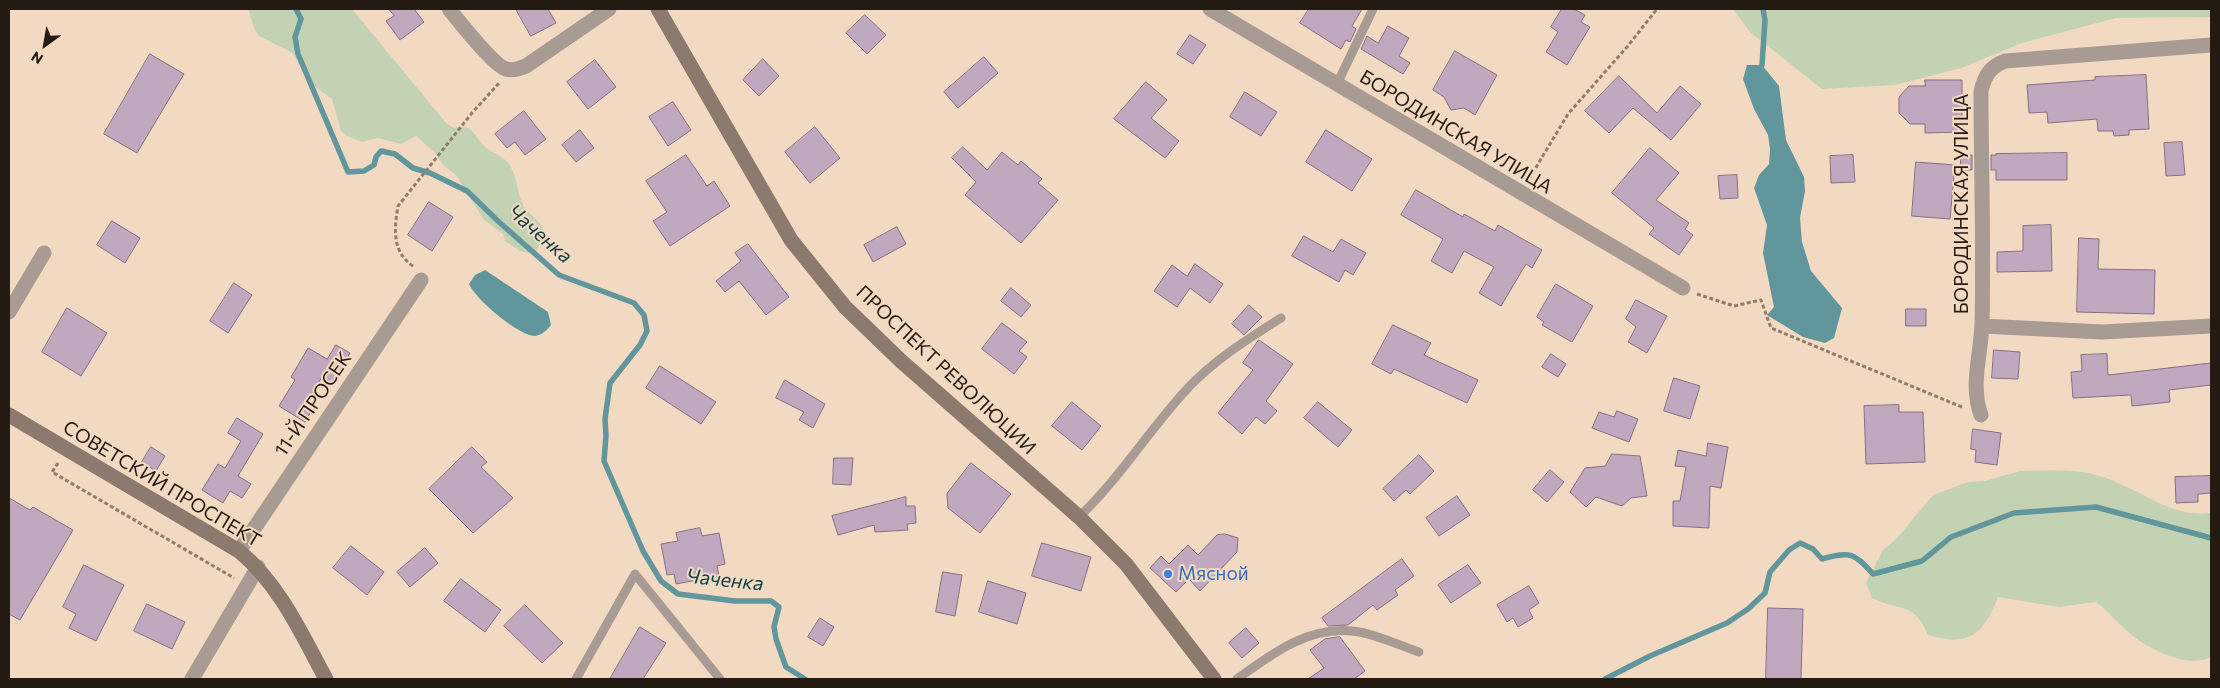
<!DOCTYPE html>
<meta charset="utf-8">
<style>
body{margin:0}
#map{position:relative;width:2220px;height:688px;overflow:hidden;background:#f2dac2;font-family:Commissioner,sans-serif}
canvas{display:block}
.frame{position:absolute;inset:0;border:10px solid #241b12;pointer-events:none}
.north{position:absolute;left:20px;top:20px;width:50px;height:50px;-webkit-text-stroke:4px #f2dac2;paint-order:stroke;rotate:212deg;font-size:14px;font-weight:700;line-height:20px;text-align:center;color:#241b12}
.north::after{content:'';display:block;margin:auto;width:18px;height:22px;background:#241b12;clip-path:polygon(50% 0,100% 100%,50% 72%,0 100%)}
</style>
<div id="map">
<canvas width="2220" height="688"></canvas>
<div class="frame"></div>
<div class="north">N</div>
</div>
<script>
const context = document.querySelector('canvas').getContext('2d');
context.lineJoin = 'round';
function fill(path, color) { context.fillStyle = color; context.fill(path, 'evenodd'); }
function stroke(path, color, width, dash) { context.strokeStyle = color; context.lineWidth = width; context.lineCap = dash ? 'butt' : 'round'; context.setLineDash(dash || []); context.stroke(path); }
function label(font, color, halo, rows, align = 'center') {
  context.font = font + ' Commissioner,sans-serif'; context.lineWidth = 4; context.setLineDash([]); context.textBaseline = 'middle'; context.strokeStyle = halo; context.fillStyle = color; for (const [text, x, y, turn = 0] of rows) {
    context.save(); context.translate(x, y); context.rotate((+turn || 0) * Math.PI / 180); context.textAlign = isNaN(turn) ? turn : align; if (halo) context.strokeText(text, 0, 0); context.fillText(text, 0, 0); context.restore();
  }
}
fill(new Path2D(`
 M248 9H352L447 124 454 128C473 123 473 135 484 146 489 151 498 154 504 159 518 171 516 190 523 205 528 214 538 219 543 228L540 244 536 251 528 253 520 251 505 241 503 234 484 220 456 175 443 165 434 152 416 136 401 144 378 138 362 142 347 136 341 131 332 99 313 85 293 53 259 36 255 30Z
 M1733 9H2211V17L2116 18 2022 43 1961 68 1895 85 1822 89 1750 32Z
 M2020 471C2045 471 2072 468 2096 475 2136 485 2169 519 2211 513V657C2189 669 2151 650 2133 636 2119 625 2110 612 2096 602L2059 607 1998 597C1983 635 1969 647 1928 635 1914 601 1901 612 1872 598L1866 583 1883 550 1898 537 1933 495 1968 482 1985 481Z`), '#c3d2b3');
fill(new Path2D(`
 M1747 65H1762L1779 86 1786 140 1804 177 1805 191 1800 218 1802 242 1811 271 1842 308 1834 338 1825 343 1803 337 1767 315 1774 307 1763 253 1767 225 1754 188 1759 175 1769 164 1770 149 1768 135 1754 109 1743 79Z
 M485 270 548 312 551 325C547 330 542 335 535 336 519 336 475 299 469 284L475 275Z`), '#61969d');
stroke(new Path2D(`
 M296 9 301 19 295 37 298 54 348 172 364 171 374 165 376 157 381 151 395 154 413 168 430 173 467 191 499 222 559 275 634 303 644 315 647 331 640 345 610 383 605 419 606 436 604 461 643 551 661 581 678 594 735 601H771L779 607 774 627 776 639 786 667 805 679
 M1762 65 1765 20 1763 9
 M1605 679 1650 656 1727 623 1748 609 1765 593 1770 572 1789 550 1800 543 1813 549 1822 559C1851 551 1854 553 1873 574L1922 561 1951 537 2014 513 2096 507 2211 538`), '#61969d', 5.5);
const building = new Path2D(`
 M389 9H414L424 22 400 40 386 21 394 16Z
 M516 9H548L556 23 531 36Z
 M1309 9H1362L1352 26 1356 29 1350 42 1346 40 1341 49 1300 23Z
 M1562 9H1574L1585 15 1581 22 1590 27 1567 65 1546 52 1558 32 1551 27Z
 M865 15 886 35 867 54 846 33Z
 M1388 26 1409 38 1399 56 1410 63 1403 74 1361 49 1367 36 1378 43Z
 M1190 35 1206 45 1193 64 1177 54Z
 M1455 51 1497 75 1475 115 1464 108 1451 110 1444 97 1433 90Z
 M150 54 184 74 137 153 104 134Z
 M984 57 998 73 958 108 944 92Z
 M763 59 779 76 759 96 743 80Z
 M595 60 616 87 588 109 567 82Z
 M2146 75 2149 129 2129 130V135L2114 136 2113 131H2098L2097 119 2048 123 2047 112 2029 113 2027 85 2095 80V77Z
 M1619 76 1657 113 1680 86 1701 104 1671 140 1633 108 1609 133 1585 111Z
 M1925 80H1962V132L1925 133V124H1910L1899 113V97L1909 86H1925Z
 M1146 82 1167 100 1151 118 1179 141 1165 158 1114 119Z
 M1245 92 1277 112 1261 136 1230 117Z
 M673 102 691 130 668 146 649 117Z
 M524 111 546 139 525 155 515 142 507 148 495 134Z
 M815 127 840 158 810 183 785 152Z
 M580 130 594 148 576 162 562 145Z
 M1326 130 1372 159 1352 191 1306 162Z
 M2182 142 2185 175 2166 176 2164 143Z
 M963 147 987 170 1002 152 1018 165 1021 161 1042 179 1038 183 1058 200 1021 243 965 195 976 182 952 158Z
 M1650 148 1679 173 1656 200 1689 223 1685 229 1693 235 1679 255 1649 234 1654 228 1612 193Z
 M2067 153V180H1996V170H1991V155H1996V154Z
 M686 155 707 186 714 181 730 206 670 246 653 221 667 212 646 181Z
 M1853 155 1855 182 1831 183 1830 156Z
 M1961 155H1972V170H1961Z
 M1916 162 1955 165 1950 219 1912 216Z
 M1737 175 1738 198 1720 199 1718 176Z
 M1416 190 1463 217 1464 214 1495 231 1498 225 1542 250 1532 268 1526 264 1501 306 1479 293 1494 267 1464 251 1452 273 1431 261 1443 239 1401 215Z
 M429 202 453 217 432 251 408 235Z
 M112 221 140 238 125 263 97 245Z
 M2051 225 2052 271 1997 272V252L2023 251V226Z
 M897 227 906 244 873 262 864 245Z
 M1304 236 1333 252 1341 239 1366 253 1353 275 1345 270 1339 282 1292 256Z
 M2079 238 2099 239 2098 269 2155 270 2154 314 2077 312Z
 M748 244 789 297 766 315 739 281 725 292 716 281 741 261 735 253Z
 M1195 264 1223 284 1210 303 1190 288 1177 307 1154 291 1172 265 1187 276Z
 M234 283 252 295 228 333 210 321Z
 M1556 284 1593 306 1572 342 1542 325 1544 322 1537 317Z
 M1011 288 1031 305 1021 317 1001 301Z
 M1636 300 1667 316 1647 353 1628 342 1636 327 1626 319Z
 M1249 305 1262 317 1244 335 1232 324Z
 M67 308 107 333 81 376 42 352Z
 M1906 309H1926V326H1906Z
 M1002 323 1027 342 1019 351 1027 357 1014 374 982 349Z
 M1393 325 1431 343 1424 355 1478 380 1467 403 1394 369 1391 374 1372 364Z
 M1259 340 1293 364 1266 401 1277 411 1265 424 1256 417 1242 434 1218 413 1253 370 1243 363Z
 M336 345 350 353 332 383 322 377 307 401 314 406 305 422 279 406 295 380 291 377 308 348 327 359Z
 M1994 350 2020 352 2018 379 1992 378Z
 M1551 354 1566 364 1558 377 1542 367Z
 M2107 354 2108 375 2211 363V385L2169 390 2170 402 2132 406 2131 395 2073 398 2071 372 2082 371 2081 355Z
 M660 366 716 402 701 424 646 388Z
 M1674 378 1700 386 1690 419 1664 411Z
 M785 380 825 404 813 428 799 420 804 412 776 398Z
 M1072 402 1101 426 1082 450 1052 426Z
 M1318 402 1352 430 1338 447 1304 418Z
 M1899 405V412H1923L1925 462 1866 464 1864 406Z
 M1617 411 1638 419 1629 442 1592 428 1599 412 1614 417Z
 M237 418 263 434 238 476 251 484 242 498 230 491 223 503 202 490 218 464 225 468 241 441 228 433Z
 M1973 429 2001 433 1997 465 1975 462 1976 450 1971 449Z
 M1708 443 1728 447 1721 488 1710 486 1709 528 1673 526V501H1680L1686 467 1675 466 1678 450 1706 456Z
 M151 447 165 456 156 471 142 462Z
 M472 447 487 462 481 467 513 498 473 533 429 489Z
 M1612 454 1640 456 1647 496 1631 498 1622 506 1596 497 1586 507 1570 492 1585 468 1605 466Z
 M1419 455 1434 471 1410 494 1406 490 1394 501 1383 489Z
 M834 458H853L851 485 833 484Z
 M971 463 1011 494 980 533 948 508 947 494Z
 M1550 470 1564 482 1547 502 1533 490Z
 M2211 476V493L2198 494V502L2176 503 2175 477Z
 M1457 496 1470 515 1439 536 1426 518Z
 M906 497V506H915L916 523 907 524 908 530 875 532 874 525 838 535 832 516Z
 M9 498 30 510 33 507 73 530 20 620 9 614Z
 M700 528 702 536 719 533 725 564 717 566 719 576 676 584 674 574 667 575 661 544 678 541 676 533Z
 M1225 534 1238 538 1237 552 1200 591 1189 579 1176 592 1150 568 1161 556 1169 564 1188 545 1198 555 1217 535Z
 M1042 543 1091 557 1081 591 1032 576Z
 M351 546 384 572 367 595 333 568Z
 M425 548 438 563 410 587 397 572Z
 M1402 559 1414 576 1395 590 1398 595 1377 610 1373 605 1348 625 1328 626 1322 618Z
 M84 565 124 585 96 641 69 628 76 614 63 607Z
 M1468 565 1481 583 1451 603 1438 585Z
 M943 572 962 575 955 616 936 612Z
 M461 579 501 610 485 632 444 601Z
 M988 581 1026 593 1017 624 979 612Z
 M1529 586 1539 603 1529 610 1533 618 1518 627 1513 618 1507 622 1497 605Z
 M147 604 185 622 172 649 134 631Z
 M525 605 563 643 542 663 504 626Z
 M1768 608 1803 609 1801 679H1766Z
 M820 618 834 627 823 646 808 637Z
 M640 627 666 643 643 679H610Z
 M1246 628 1259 643 1242 658 1229 643Z
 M1340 637 1365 671 1354 679H1308L1324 668 1310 650 1325 639Z`);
fill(building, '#c0a8bf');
stroke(building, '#856f84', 1);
stroke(new Path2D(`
 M1529 179 1568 114 1627 47 1657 9
 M413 266C392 252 394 229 398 206L472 113 499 83
 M1697 294 1734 306 1761 300 1771 328 1962 407
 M58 463 52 472 234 578`), '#8f7e6e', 3, [4, 2.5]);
stroke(new Path2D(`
 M1337 84 1373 9
 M1079 517C1120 478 1149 430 1187 389 1214 360 1248 339 1281 318
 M576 679 635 574 720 679
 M1237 679C1272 654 1306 627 1352 631 1374 633 1398 645 1419 652`), '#a89b93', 9);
stroke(new Path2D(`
 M449 9C459 21 493 65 506 69 513 71 519 69 526 66L609 9
 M1210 9 1683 288
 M9 312 44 253
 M1982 326 2102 332 2211 326
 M1981 415C1970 386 1981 354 1982 324 1984 247 1981 169 1981 91 1985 75 1990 67 2005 61L2211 45
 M239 551 421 280
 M192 679 258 567`), '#a89b93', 15);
stroke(new Path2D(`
 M658 9 791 240 845 307 901 361 1079 517 1126 564 1214 679
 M9 415 239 551C280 585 301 633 326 679`), '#8d7a6f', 15);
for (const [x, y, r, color] of [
 [1168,574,5,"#3f7fe0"]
]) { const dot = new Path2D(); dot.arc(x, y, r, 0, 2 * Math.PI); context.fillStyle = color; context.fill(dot); stroke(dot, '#f2dac2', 2); }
label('19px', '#241b12', '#f2dac2', [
 ["БОРОДИНСКАЯ УЛИЦА",1456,132,31],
 ["БОРОДИНСКАЯ УЛИЦА",1962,204,-90],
 ["ПРОСПЕКТ РЕВОЛЮЦИИ",946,370,43],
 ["11-Й ПРОСЕК",313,404,-56],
 ["СОВЕТСКИЙ ПРОСПЕКТ",162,484,31]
]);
label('19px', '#366cbe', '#f2dac2', [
 ["Мясной",1178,574]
], 'left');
label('italic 20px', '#0f4247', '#f2dac2', [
 ["Чаченка",540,234,41],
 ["Чаченка",725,580,6]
]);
</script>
